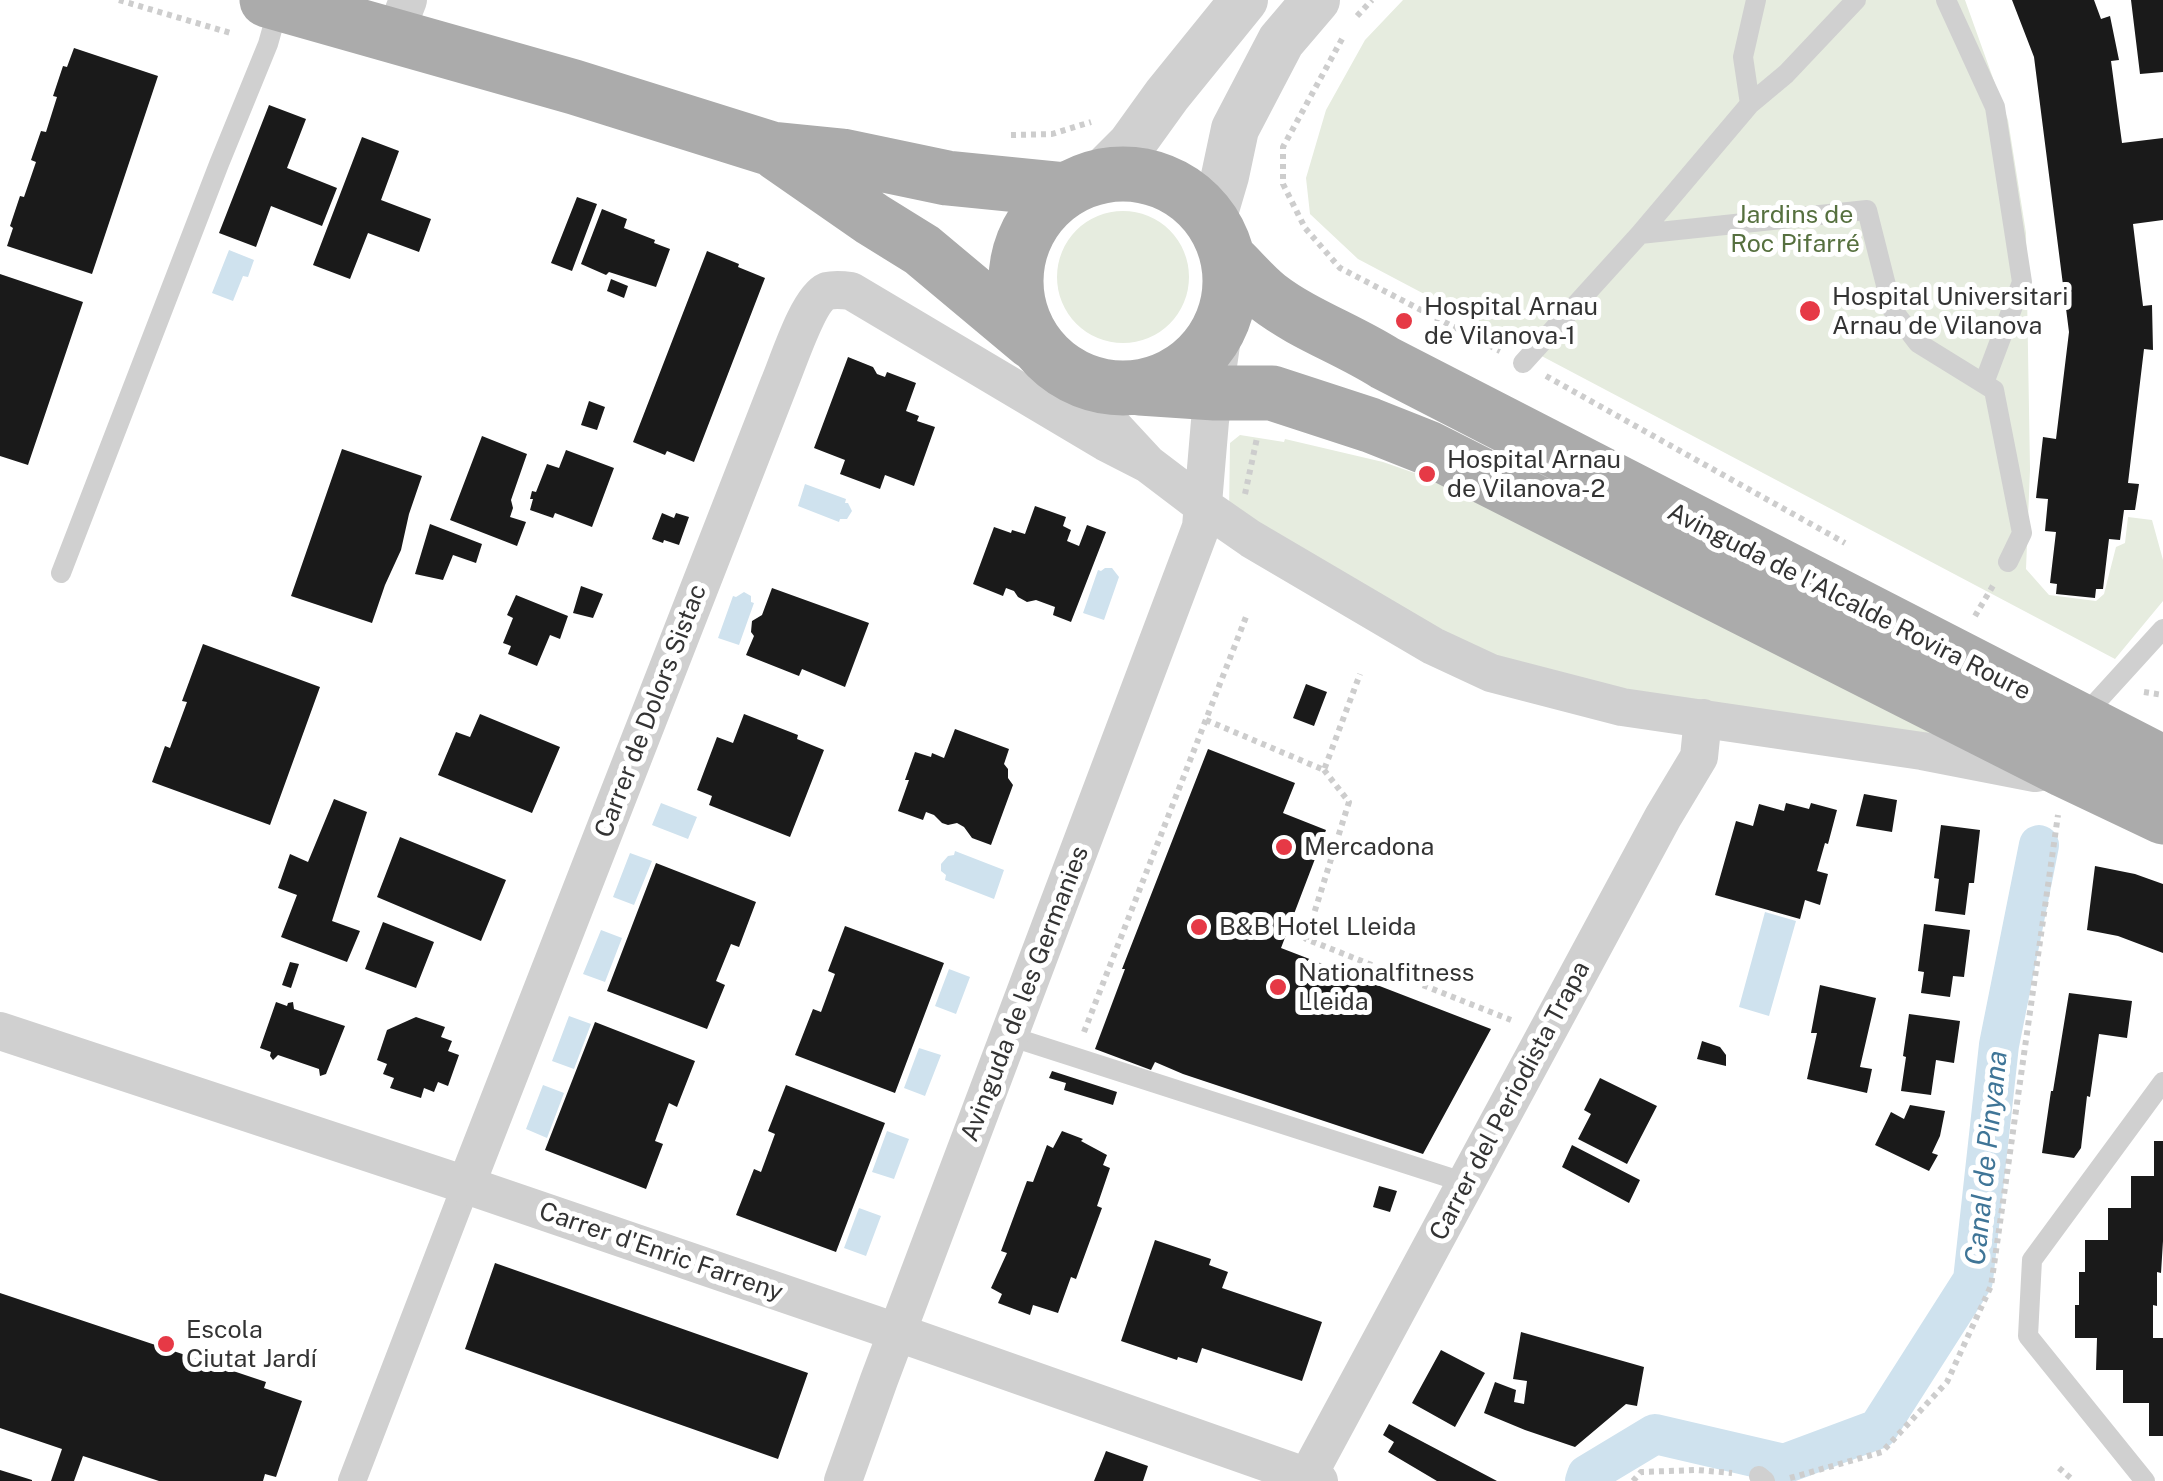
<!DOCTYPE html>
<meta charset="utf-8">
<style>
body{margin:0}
canvas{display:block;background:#fff}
</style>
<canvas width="2163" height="1481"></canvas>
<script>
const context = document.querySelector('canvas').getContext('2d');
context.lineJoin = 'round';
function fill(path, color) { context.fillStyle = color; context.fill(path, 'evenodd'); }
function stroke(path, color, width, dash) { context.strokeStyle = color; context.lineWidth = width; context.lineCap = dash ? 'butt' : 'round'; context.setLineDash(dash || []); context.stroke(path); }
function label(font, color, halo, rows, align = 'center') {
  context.font = font + ' "Public Sans",sans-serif'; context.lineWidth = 10; context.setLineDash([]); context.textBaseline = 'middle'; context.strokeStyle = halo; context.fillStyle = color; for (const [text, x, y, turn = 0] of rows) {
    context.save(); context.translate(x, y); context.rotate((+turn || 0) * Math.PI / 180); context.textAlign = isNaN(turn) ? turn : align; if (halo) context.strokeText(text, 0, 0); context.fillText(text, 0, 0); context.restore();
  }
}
fill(new Path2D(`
 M1403 0H1965L2008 120 2026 233 2030 469 2026 569 2049 595 2096 601 2104 594 2116 547 2125 543 2128 517 2152 520 2163 560V601L2115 659 1358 259 1310 214 1306 178 1326 110 1365 40Z
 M1057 277a66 66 0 1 1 132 0a66 66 0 1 1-132 0Z
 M1240 435 1284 442 1285 439 1383 462 1426 477 1973 747 1493 667 1229 513 1230 443Z`), '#e6ecdf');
fill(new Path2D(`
 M229 250 254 260 248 277 243 276 233 301 212 293Z
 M805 484 846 499 845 503H848L852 511 847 519H840L839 522 798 506Z
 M1105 568H1112L1119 577 1104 620 1083 613 1098 570 1101 571Z
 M744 592 751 596V602L754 603 739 645 718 638 733 596 736 597Z
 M661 803 697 817 688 839 652 825Z
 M955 851 1004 870 994 899 945 880 946 875 941 871V864L948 856 954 855Z
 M630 853 652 861 634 905 613 897Z
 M1765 912 1796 921 1769 1016 1739 1007Z
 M601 930 622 938 605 982 583 974Z
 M949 969 970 977 956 1014 935 1006Z
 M569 1016 591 1024 574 1069 552 1061Z
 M919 1048 941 1055 925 1096 904 1088Z
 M543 1085 564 1093 547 1138 526 1129Z
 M887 1131 909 1139 894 1179 872 1172Z
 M859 1208 881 1216 866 1256 844 1248Z`), '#cfe2ee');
stroke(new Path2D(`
 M1585 1481 1587 1475 1655 1434 1784 1464 1878 1429 1973 1280 1999 1045 2039 845`), '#cfe2ee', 40);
fill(new Path2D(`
 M2012 0H2094L2101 19 2110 16 2119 60 2111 61 2122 143 2163 138V220L2133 224 2143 306 2152 305 2153 350 2144 349 2128 483 2139 484 2135 510H2124L2120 540 2109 539 2103 589H2096L2095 598 2056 594 2057 584 2050 583 2056 532 2045 531 2048 499 2036 498 2043 437 2056 439 2069 332 2034 57Z
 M2131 0H2163V72L2140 74Z
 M74 48 158 76 92 274 7 246 13 228 10 226 20 196 24 197 36 162 31 160 41 131 46 132 57 97 53 96 63 66 67 67Z
 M269 105 306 119 287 168 337 188 322 226 271 206 256 247 219 233Z
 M362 137 399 151 381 200 431 219 419 252 368 233 350 279 313 265Z
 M577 197 597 204 572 271 551 263Z
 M602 209 627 219 624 228 655 240 654 243 670 249 656 287 609 272 606 275 581 264Z
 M707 251 739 264 738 267 765 278 694 462 667 451 665 455 633 442Z
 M0 274 83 302 28 465 0 456Z
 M611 279 628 286 624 298 607 291Z
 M848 357 873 367 877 374 885 377 887 372 916 383 906 411 919 416 917 421 935 427 914 486 885 475 880 489 840 474 845 460 814 448Z
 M589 401 605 407 597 430 581 425Z
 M482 436 527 454 511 500 513 508 510 517 526 522 517 546 450 520Z
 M342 449 422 476 409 514 401 550 385 585 372 623 291 596Z
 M566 450 614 468 592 527 555 513 553 518 530 510 533 499H530L532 491 536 492 547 464 559 468Z
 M1035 506 1066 517 1063 526 1071 530 1067 541 1079 546 1087 525 1106 532 1071 622 1053 615 1055 607 1036 600 1027 602 1018 597 1014 591 1006 588 1003 596 973 584 994 527 1011 533 1012 530 1025 534Z
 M662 513 674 518 676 513 689 517 679 545 664 540 663 543 652 539Z
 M430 524 482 544 476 563 453 555 443 580 415 574Z
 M581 586 603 594 593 618 573 613Z
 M772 588 869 623 845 687 802 669 799 676 746 655 754 636 751 632 752 621 762 615Z
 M516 595 568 616 560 639 550 635 537 666 508 654 511 646 503 643 513 618 507 615Z
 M203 644 320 687 270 825 152 782 165 746 170 748 187 702 182 701Z
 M1306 684 1327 692 1314 726 1293 718Z
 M480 714 560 747 532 813 438 775 456 732 470 737Z
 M744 714 798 735 797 739 824 750 790 837 709 805 712 796 697 790 717 737 733 743Z
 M955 729 1009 749 1004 764 1008 769V778L1013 785 991 845 972 838 964 827 957 823 948 825 942 823 934 815 926 812 923 820 898 811 909 780H905L915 752 931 757 932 753 944 758Z
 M1208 749 1295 783 1283 813 1326 830 1281 948 1491 1029 1423 1154 1183 1074 1155 1062 1151 1070 1095 1049 1125 969H1122Z
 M1864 794 1897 800 1892 832 1856 826Z
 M334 799 367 812 332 921 360 931 347 962 281 937 297 895 278 888 290 854 308 862Z
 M1786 803 1809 809 1811 803 1837 810 1828 844 1825 843 1817 871 1828 874 1820 905 1805 900 1800 919 1715 895 1736 821 1753 826 1759 804 1784 811Z
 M1941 825 1980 830 1974 883H1969L1965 915 1935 911 1939 879 1934 878Z
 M400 837 506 880 481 941 377 897Z
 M656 863 756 902 739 947 731 944 716 981 725 985 707 1029 607 991Z
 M2095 866 2135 874 2163 884V953L2118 936 2087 930Z
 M383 922 434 942 416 988 365 969Z
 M1924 924 1970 930 1964 977 1953 976 1950 997 1921 993 1924 972 1918 971Z
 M845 926 944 963 895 1093 795 1055 813 1009 821 1012 835 974 828 971Z
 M290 962 299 964 291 988 282 985Z
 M1820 985 1876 998 1860 1067 1872 1069 1867 1093 1807 1079 1817 1033H1811Z
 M2069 993 2132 1001 2127 1038 2099 1034 2090 1097 2087 1096 2081 1148 2074 1158 2042 1153 2051 1091H2053Z
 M276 1002 287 1006 288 1003 293 1002 294 1009 345 1026 326 1074 320 1076 319 1069 278 1055 273 1060 270 1056 271 1052 260 1048Z
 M1909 1014 1960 1021 1954 1063 1936 1060 1931 1095 1901 1091 1906 1057 1903 1056Z
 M416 1017 445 1027 441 1037 452 1041 448 1051 459 1055 448 1086 438 1082 434 1092 424 1088 421 1098 390 1088 394 1078 383 1074 387 1064 377 1060 387 1030Z
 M595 1022 695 1061 677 1107 669 1103 655 1141 663 1144 646 1189 545 1150Z
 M1702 1041 1720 1047 1726 1055V1066L1697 1059Z
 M1052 1071 1117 1092 1113 1105 1064 1090 1066 1083 1049 1078Z
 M1600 1078 1657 1106 1627 1164 1578 1139 1591 1114 1584 1110Z
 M786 1085 885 1123 836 1252 736 1215 754 1169 761 1172 775 1134 768 1131Z
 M1910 1105 1945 1111 1940 1136 1932 1153 1938 1155 1929 1171 1875 1145 1891 1112 1904 1119Z
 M1062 1131 1083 1139 1081 1141 1107 1155 1103 1165 1110 1168 1097 1206 1102 1208 1076 1279 1071 1277 1058 1313 1033 1305 1030 1315 998 1303 1002 1294 991 1288 1007 1253 1001 1251 1027 1181 1033 1182 1047 1145 1053 1148Z
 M2154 1141H2163V1241L2161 1273 2157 1272V1306L2153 1305V1338H2163V1436H2149V1403H2123V1370H2096L2097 1338H2075V1305H2079V1272H2085V1240H2108V1208H2131V1176H2154Z
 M1572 1145 1640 1180 1629 1203 1562 1167Z
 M1379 1186 1397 1191 1390 1212 1373 1207Z
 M1155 1240 1211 1259 1209 1265 1228 1272 1222 1288 1322 1322 1302 1381 1202 1348 1197 1363 1178 1357 1177 1360 1121 1341Z
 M495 1263 808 1373 778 1459 465 1349Z
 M0 1293 266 1382 264 1388 302 1401 276 1477 265 1474 263 1481H159L83 1456 74 1481H51L62 1449 0 1428Z
 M1521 1332 1644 1367 1637 1406 1626 1404 1575 1447 1525 1430 1484 1413 1495 1382 1516 1390 1514 1402 1524 1404 1527 1381 1513 1379Z
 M1441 1350 1485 1373 1455 1427 1412 1403Z
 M1389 1424 1497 1481H1437L1388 1452 1394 1442 1383 1435Z
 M1106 1451 1148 1466 1143 1481H1094Z
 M0 1470 32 1480V1481H0Z`), '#1a1a1a');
stroke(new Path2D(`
 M119 0 234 34
 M1357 16 1372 0
 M1342 39 1283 147V184L1305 228 1340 268 1500 351
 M1011 135 1052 134 1091 122
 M1546 376 1845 543
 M1245 494 1257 438
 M1975 616 1994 584
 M2144 692 2163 695
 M1206 720 1324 770 1360 674
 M1324 770 1349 802 1306 939 1511 1020
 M1084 1032 1246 617
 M2059 1468 2074 1481
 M1790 1478 1882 1452 1947 1382 1991 1286 2058 815
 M1633 1481 1641 1472 1697 1470 1732 1473`), '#cdcdcd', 6, [5, 5]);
stroke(new Path2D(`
 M1756 0 1743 57 1750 104 1640 234 1867 210 1892 309 1918 343 1994 390 2022 533 2008 562
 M1946 0 1995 107 2022 282 1984 383
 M1750 104 1786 74 1856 0
 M1523 363 1640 234
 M61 573 219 164 268 44 279 5
 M2080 720 2163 629
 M1009 1036 1466 1183
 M1759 1476 1765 1481
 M2145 1481 2028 1336 2032 1260 2163 1082`), '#d0d0d0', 20);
stroke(new Path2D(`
 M352 1481 466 1185`), '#d0d0d0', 28);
stroke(new Path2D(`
 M394 36 408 0
 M1058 367 1148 464 1202 505 1251 539 1433 646 1491 673 1622 707 1922 751 2035 773 2046 771
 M0 1031 466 1185 873 1324 1319 1481
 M466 1185 779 384C788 363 808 299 827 291 835 289 844 290 851 291L1105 442 1148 464
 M843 1481 879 1380 1201 527 1210 421 1225 317
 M1305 1481 1663 817 1699 757 1703 718`), '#d0d0d0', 38);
stroke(new Path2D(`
 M1099 177 1131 145 1167 95 1244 0
 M1212 220 1225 176 1235 129 1281 41 1316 0`), '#d0d0d0', 48);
stroke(new Path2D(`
 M267 0 574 87 772 149 842 156 947 178 1067 190
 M777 153 872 219 922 250 1032 342
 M1016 281a107 107 0 1 1 214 0a107 107 0 1 1-214 0Z
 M1228 258C1241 270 1254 286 1268 297 1303 324 1347 339 1385 363L2163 763
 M1140 388 1215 393H1272L1370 425 1428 448 2064 770 2163 817`), '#ababab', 55);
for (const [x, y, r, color] of [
 [1810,311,12,"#e63946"],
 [1404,321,10,"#e63946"],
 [1427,474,10,"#e63946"],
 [1284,847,10,"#e63946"],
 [1199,927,10,"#e63946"],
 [1278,987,10,"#e63946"],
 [166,1344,10,"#e63946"]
]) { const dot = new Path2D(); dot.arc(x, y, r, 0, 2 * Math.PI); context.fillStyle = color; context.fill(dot); stroke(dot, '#fff', 4); }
label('25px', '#56703f', '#fff', [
 ["Jardins de",1795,215],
 ["Roc Pifarré",1795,244]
]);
label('25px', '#333', '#fff', [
 ["Hospital Universitari",1832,297],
 ["Arnau de Vilanova",1832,326],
 ["Hospital Arnau",1424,307],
 ["de Vilanova-1",1424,336],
 ["Hospital Arnau",1447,460],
 ["de Vilanova-2",1447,489],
 ["Mercadona",1304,847],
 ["B&B Hotel Lleida",1219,927],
 ["Nationalfitness",1298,973],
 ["Lleida",1298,1002],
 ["Escola",186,1330],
 ["Ciutat Jardí",186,1359]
], 'left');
label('25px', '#333', '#fff', [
 ["Avinguda de l'Alcalde Rovira Roure",1849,602,27],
 ["Carrer de Dolors Sistac",651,711,-69],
 ["Avinguda de les Germanies",1025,994,-69],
 ["Carrer del Periodista Trapa",1510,1101,-62],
 ["Carrer d'Enric Farreny",661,1252,19]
]);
label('italic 28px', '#3f7597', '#fff', [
 ["Canal de Pinyana",1987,1158,-84]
]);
</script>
